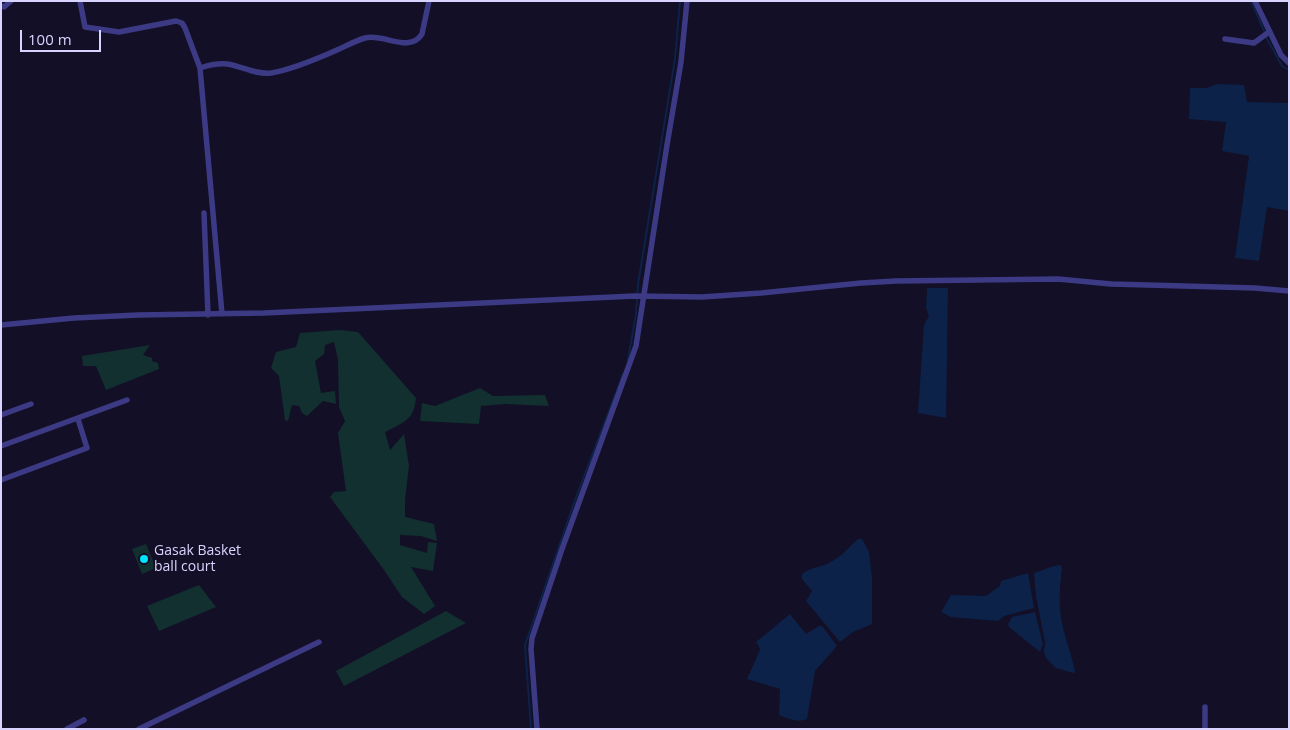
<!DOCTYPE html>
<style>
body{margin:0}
#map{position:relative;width:1290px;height:730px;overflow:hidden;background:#130f26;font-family:"Open Sans",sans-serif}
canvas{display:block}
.frame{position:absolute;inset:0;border:2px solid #d9d4ff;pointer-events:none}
.scale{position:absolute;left:20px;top:30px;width:81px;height:22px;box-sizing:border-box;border:2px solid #d9d4ff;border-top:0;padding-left:6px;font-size:15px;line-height:18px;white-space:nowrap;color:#d9d4ff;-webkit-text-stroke:4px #130f26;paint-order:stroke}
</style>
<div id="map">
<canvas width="1290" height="730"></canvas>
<div class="frame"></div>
<div class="scale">100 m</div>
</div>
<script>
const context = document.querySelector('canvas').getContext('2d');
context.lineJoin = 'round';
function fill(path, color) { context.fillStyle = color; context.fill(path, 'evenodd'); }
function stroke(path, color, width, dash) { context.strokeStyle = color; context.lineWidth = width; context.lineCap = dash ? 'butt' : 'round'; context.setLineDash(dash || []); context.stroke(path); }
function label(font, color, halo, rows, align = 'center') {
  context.font = font + ' "Open Sans",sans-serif'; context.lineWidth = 4; context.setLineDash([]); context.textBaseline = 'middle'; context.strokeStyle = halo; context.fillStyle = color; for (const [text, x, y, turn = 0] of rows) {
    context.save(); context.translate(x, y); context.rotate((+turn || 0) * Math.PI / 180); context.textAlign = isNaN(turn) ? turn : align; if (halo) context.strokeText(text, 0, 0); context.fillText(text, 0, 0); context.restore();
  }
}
fill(new Path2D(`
 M339 330 358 332 416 398C414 421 402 423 385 432L390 450 404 434 409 466 405 500V517L434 524 437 541 421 536 400 535V545L427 553 428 542 437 543 433 571 411 567 435 606 424 614 402 597 384 570 330 497 334 492 346 491 338 433 345 421 339 407 338 360 334 342 325 345 324 354 315 361 321 393 335 391 336 404 323 401 307 416 302 413 299 406 292 405 288 421 285 420 279 376 271 368 276 352 296 347 300 333Z
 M150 345 143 355 152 358V361L158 363 159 369 106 390 96 366H83L82 356Z
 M480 388 493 396 545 395 549 406 505 404 481 406 479 424 420 421 422 403 435 406Z
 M146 544 156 568 142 574 132 549Z
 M199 585 216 607 159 631 147 606Z
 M446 611 466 623 344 686 336 671Z`), '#12302f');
fill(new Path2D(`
 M1217 84 1244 85 1247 102 1289 103V211L1267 207 1259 261 1235 258 1249 156 1222 151 1226 122 1189 119 1190 88H1206Z
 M927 288H948L946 418 918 413 924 325 929 316 926 308Z
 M858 539H862L869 552 872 578V624L853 632 840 642 806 601 812 591 802 579V574C811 567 824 567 834 560 843 555 850 546 858 539Z
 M1061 565 1062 568C1060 585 1058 605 1062 623 1065 639 1072 655 1075 672L1073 673 1056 668 1046 658 1044 652 1045 642 1036 596 1034 573 1054 566Z
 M1028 573 1034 608 1004 616 998 621 951 617 941 612 951 595 986 596 1000 586 1001 581Z
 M1035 612 1043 644 1040 652 1009 627 1008 624 1012 617Z
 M790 614 806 634 819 626H822L837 646 815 671 807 719C799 723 788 719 779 715L780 689 747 679 759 652 760 649 756 642Z`), '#0c2248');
stroke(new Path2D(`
 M1251 1 1265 33
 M1266 37 1282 66 1289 70
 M628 360 636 314 638 284 675 59 680 1
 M531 729 525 645 575 500 623 374`), '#0c2248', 2);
stroke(new Path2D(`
 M80 1 85 27 119 32 176 21 182 23 185 28 200 68 222 314
 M1255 1 1281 55 1289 63
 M1 6 4 7 11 1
 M1225 39 1254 43 1269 32
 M200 68C209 65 217 63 227 64 242 66 255 75 271 73 290 70 319 58 337 50 346 46 355 41 365 38 384 33 409 54 422 34L429 1
 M204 213 208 315
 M1 325 74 318 138 315 264 313 635 296 702 297 761 293 861 283 896 281 1058 279 1111 284 1255 288 1289 291
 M1 415 31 404
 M1 446 127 400
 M1 480 87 448 78 419
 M67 729 84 720
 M139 729 319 642
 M537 729 531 649 532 638 562 549 636 346 667 145 681 62 687 1
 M1205 729V707`), '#3d3a85', 5.5);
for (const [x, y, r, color] of [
 [144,559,5,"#00e5ff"]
]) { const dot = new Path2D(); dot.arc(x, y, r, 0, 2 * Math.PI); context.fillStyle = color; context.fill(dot); stroke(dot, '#130f26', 2); }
label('14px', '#d9d4ff', '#130f26', [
 ["Gasak Basket",154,551],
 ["ball court",154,567]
], 'left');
</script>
